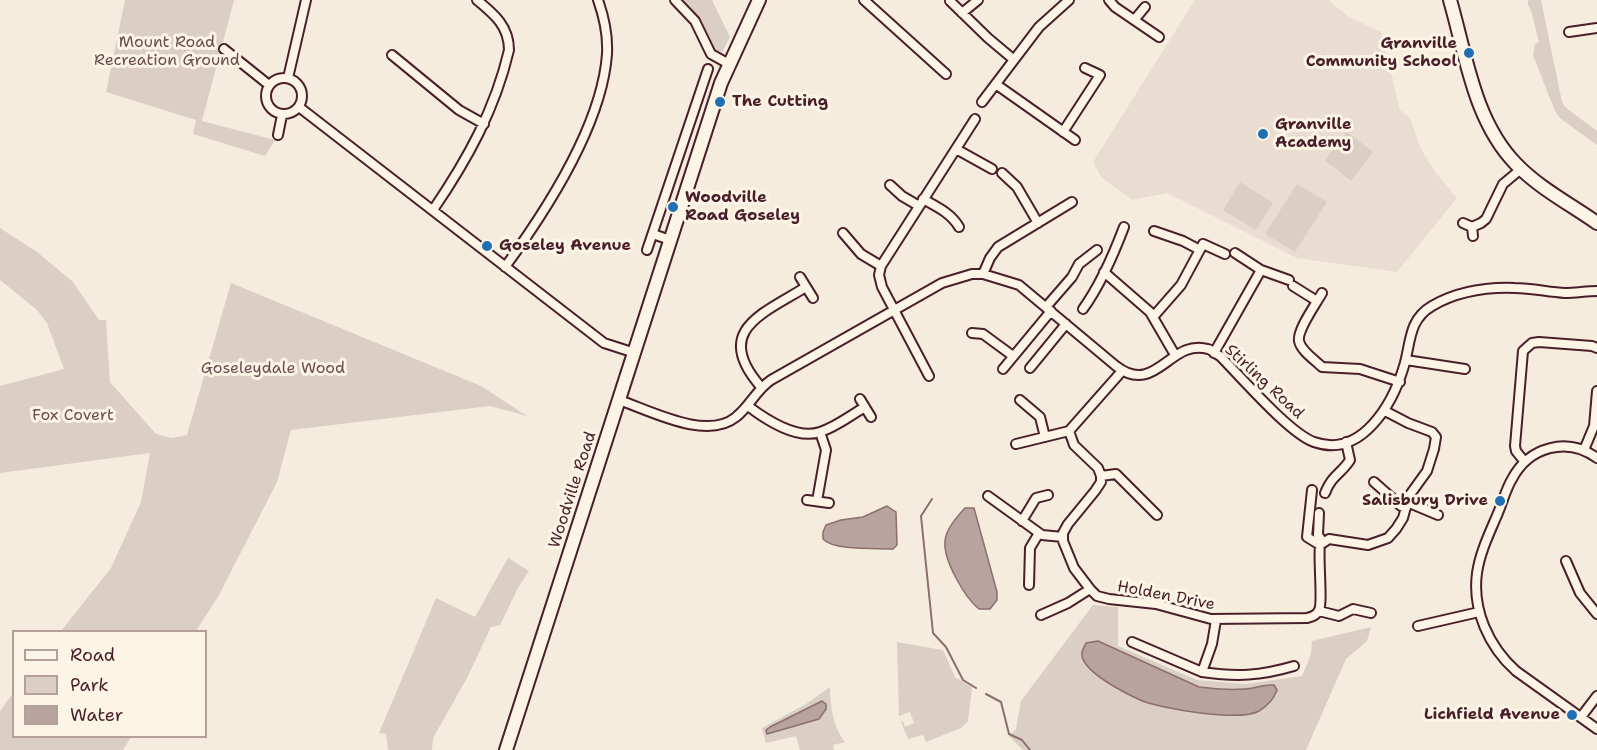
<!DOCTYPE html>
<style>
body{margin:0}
#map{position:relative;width:1597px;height:750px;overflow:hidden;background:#f5ecde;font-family:"Shantell Sans",sans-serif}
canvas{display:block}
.legend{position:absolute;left:12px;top:630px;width:195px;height:108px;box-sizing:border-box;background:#fcf5e5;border:2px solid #b59f9b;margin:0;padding:8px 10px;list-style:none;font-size:18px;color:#4a1f2b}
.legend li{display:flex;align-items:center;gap:12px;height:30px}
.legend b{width:30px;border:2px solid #b59f9b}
</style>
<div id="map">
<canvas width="1597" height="750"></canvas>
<ul class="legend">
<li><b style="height:8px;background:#fcf5e5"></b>Road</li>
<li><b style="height:16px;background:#dbcec4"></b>Park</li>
<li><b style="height:16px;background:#b8a39e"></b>Water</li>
</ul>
</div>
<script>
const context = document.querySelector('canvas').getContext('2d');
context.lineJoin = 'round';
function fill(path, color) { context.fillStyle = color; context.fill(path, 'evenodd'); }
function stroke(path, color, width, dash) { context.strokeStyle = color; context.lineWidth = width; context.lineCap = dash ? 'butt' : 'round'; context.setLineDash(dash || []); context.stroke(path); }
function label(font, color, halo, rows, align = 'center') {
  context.font = font + ' "Shantell Sans",sans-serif'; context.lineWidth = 6; context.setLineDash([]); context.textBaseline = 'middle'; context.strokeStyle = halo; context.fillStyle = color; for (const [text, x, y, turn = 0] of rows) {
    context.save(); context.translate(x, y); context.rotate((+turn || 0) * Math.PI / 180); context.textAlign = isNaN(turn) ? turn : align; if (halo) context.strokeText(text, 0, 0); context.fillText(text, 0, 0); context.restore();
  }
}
fill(new Path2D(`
 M1195 0H1328L1349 17 1381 32 1400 110 1410 118 1421 149 1436 173 1457 198 1397 272 1297 258 1167 193 1132 200 1101 177 1093 162Z`), '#e8ddd0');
fill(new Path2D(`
 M125 0H234L202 121 275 140 265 156 193 134 196 120 106 92Z
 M681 0H712L730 37 720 56 714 53 692 13Z
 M1528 0H1541L1562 102 1565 107 1597 131V145L1560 118 1555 111 1533 55 1535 44 1539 42 1531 10 1528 5Z
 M1347 132 1373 152 1351 181 1325 160Z
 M1240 182 1273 203 1256 230 1223 210Z
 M1297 184 1327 202 1295 252 1265 234Z
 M0 228 37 252 73 282 99 320H106L110 382 156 434 171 438 187 435 231 283 481 386 527 416 490 406 291 430 277 482 219 595 196 631H61L111 568 141 502 150 453 0 473V386L64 369 47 323 37 310 0 280Z
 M508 558 529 571 518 588 500 625 491 627 467 678 433 738 432 750H388L386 734 379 733 436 598 475 617Z
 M1093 605 1118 607V646L1197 680 1246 684 1302 676 1311 654 1312 641 1371 627 1367 641 1346 659 1306 750H1023L1009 736 1016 729 1021 701Z
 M897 642 943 650 955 677 972 687 968 721 961 728 926 742 923 735 908 739 901 722 903 721 905 727 914 723 910 712 899 716Z
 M830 687C831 709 832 724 845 742L833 745 834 750H800L796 736 766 743 762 728 806 704Z
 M13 693 14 736 131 737 123 750H0V711Z`), '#dbcec4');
const water = new Path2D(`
 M887 506 896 512 897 545 893 549C876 548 834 551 823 539V532L826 525 841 520 863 517Z
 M965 508H974L997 592V600L990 609H979C965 598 943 560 945 541 946 529 957 517 965 508Z
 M1098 641 1199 687C1214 689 1229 690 1244 689 1254 689 1263 684 1274 685L1277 690C1274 699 1267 706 1259 711 1240 722 1161 709 1140 700 1125 693 1085 673 1082 656 1081 651 1084 648 1086 643Z
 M822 701 826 704V709L819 719 767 734 766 730 770 727Z`);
fill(water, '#b8a39e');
stroke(water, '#8c6e70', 1.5);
stroke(new Path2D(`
 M932 499 921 516 933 633 946 647 963 680 976 688
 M986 694 1001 702 1009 734 1022 740 1030 750`), '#8c6e70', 2);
const minor = new Path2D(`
 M675 0 695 21 711 54 729 64
 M864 0 946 74
 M1109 0 1115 7 1159 37
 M950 1 988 38 1013 59
 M962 13 978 0
 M1135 19 1145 7
 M1569 32 1597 28
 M224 49 269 85
 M392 55 459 110 484 124
 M266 96a18 18 0 1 1 36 0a18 18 0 1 1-36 0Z
 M288 78 306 0
 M997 85 1075 140
 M982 102 1039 27 1069 0
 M299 107 604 343 635 353
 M1063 132 1100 75 1085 68
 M278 135 282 115
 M956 149 992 169
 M1002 173 1017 187 1038 223
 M890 185 902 196 919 206
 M923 199C937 207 951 213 959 227
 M433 210C467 160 495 110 509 50 509 26 494 14 477 0
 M1463 223 1472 227 1473 236
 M1472 227 1481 223 1486 219 1503 184 1521 169
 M1154 231 1183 241 1200 250
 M843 233 861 254 881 266
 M653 234 670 240
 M647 250 708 69
 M1235 253 1261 270 1289 280
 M505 267C546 211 602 125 607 54 608 36 604 17 598 0
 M1104 272 1150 312 1175 355
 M983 274 990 258 998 247 1072 202
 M800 277 813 298
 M1293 286 1317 301
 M1322 293C1316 304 1297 330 1299 341 1301 351 1315 360 1322 367L1360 369 1400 382
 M1046 307 1072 277 1079 264 1097 250
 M1083 309C1101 284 1113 256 1124 227
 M1153 317 1181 285 1203 244 1225 254
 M972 333 983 334 1013 356
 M1214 353 1261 270
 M1406 360 1465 369
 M1030 368 1066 324
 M1003 369 1051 311
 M929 376 882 287 879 275 881 266 975 119
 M761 387C712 331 762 314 806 287
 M860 399 871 417
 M619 400C651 411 707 441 736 417 750 406 756 390 771 380L942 283 972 274H983L1019 285 1116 366C1156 397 1170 338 1208 349 1212 350 1216 354 1220 356 1241 377 1289 433 1314 442 1362 459 1393 403 1404 366 1411 343 1408 320 1432 306 1456 292 1487 287 1515 288 1532 288 1548 292 1565 293 1576 293 1586 291 1597 291
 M1020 400 1040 417 1045 437
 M748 406C765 419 797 440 820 432 836 427 851 415 865 407
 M1069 431 1074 445 1098 468 1101 476V482L1095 491 1068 524 1063 533V541L1074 568 1090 589 1097 596 1109 599 1156 604 1211 619 1307 618C1312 617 1317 615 1319 610 1323 603 1318 559 1320 545L1329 539 1368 545 1388 538 1396 529 1403 518 1409 496 1427 471 1434 449 1436 437 1432 432 1408 423 1385 411
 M1016 444 1069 431 1122 371
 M1584 450 1594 426 1597 391
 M1597 458C1567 436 1529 447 1512 479 1506 489 1503 501 1498 513 1490 532 1480 552 1477 573 1472 610 1489 647 1516 671L1597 729
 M1524 461 1516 451 1515 446 1523 351 1532 343 1539 342 1592 346 1597 348
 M1101 476 1116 474 1157 515
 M1374 482 1401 506 1406 508
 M1312 490 1307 537 1320 545
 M1325 493C1332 475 1341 474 1350 460L1346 442
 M988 496 1042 535 1063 537
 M807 500 829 503
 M817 501 826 450 820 432
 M1407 502 1438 515
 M1319 513 1318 535 1323 542
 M1022 521 1036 498 1048 495
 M1566 561 1580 593 1597 614
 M1029 585 1030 548 1039 533
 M1319 611 1339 616 1353 609 1371 613
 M1041 615 1068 603 1090 589
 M1216 620 1212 644 1202 672C1237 677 1260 676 1294 666
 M1418 626 1479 612
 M1132 642 1202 672
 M1581 717 1597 696`);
const primary = new Path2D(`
 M506 750 721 83 759 0`);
const trunk = new Path2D(`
 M1450 0C1466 55 1474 121 1516 164 1539 188 1570 204 1597 223`);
stroke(minor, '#4a1f2b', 12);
stroke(primary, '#4a1f2b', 16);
stroke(trunk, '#4a1f2b', 16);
stroke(minor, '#fcf5e5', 8);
stroke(primary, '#fcf5e5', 12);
stroke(trunk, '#fcf5e5', 12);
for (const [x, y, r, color] of [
 [1469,53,6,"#1f6fb2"],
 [720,102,6,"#1f6fb2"],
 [1263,134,6,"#1f6fb2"],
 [673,207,6,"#1f6fb2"],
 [487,246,6,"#1f6fb2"],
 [1500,501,6,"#1f6fb2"],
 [1572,715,6,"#1f6fb2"]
]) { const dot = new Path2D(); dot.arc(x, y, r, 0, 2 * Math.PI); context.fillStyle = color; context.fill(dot); stroke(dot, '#fcf5e5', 2); }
label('16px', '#6e4b51', '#fcf5e5', [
 ["Mount Road",167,43],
 ["Recreation Ground",167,61],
 ["Goseleydale Wood",273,369],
 ["Fox Covert",73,416]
]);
label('bold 16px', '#4a1f2b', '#fcf5e5', [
 ["Granville",1457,44,"right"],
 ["Community School",1457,62,"right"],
 ["The Cutting",732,102],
 ["Granville",1275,125],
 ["Academy",1275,143],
 ["Woodville",685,198],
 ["Road Goseley",685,216],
 ["Goseley Avenue",499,246],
 ["Salisbury Drive",1488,501,"right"],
 ["Lichfield Avenue",1560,715,"right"]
], 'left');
label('16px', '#4a1f2b', '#fcf5e5', [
 ["Stirling Road",1264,382,43],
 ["Woodville Road",573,490,-72],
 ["Holden Drive",1166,596,11]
]);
</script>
